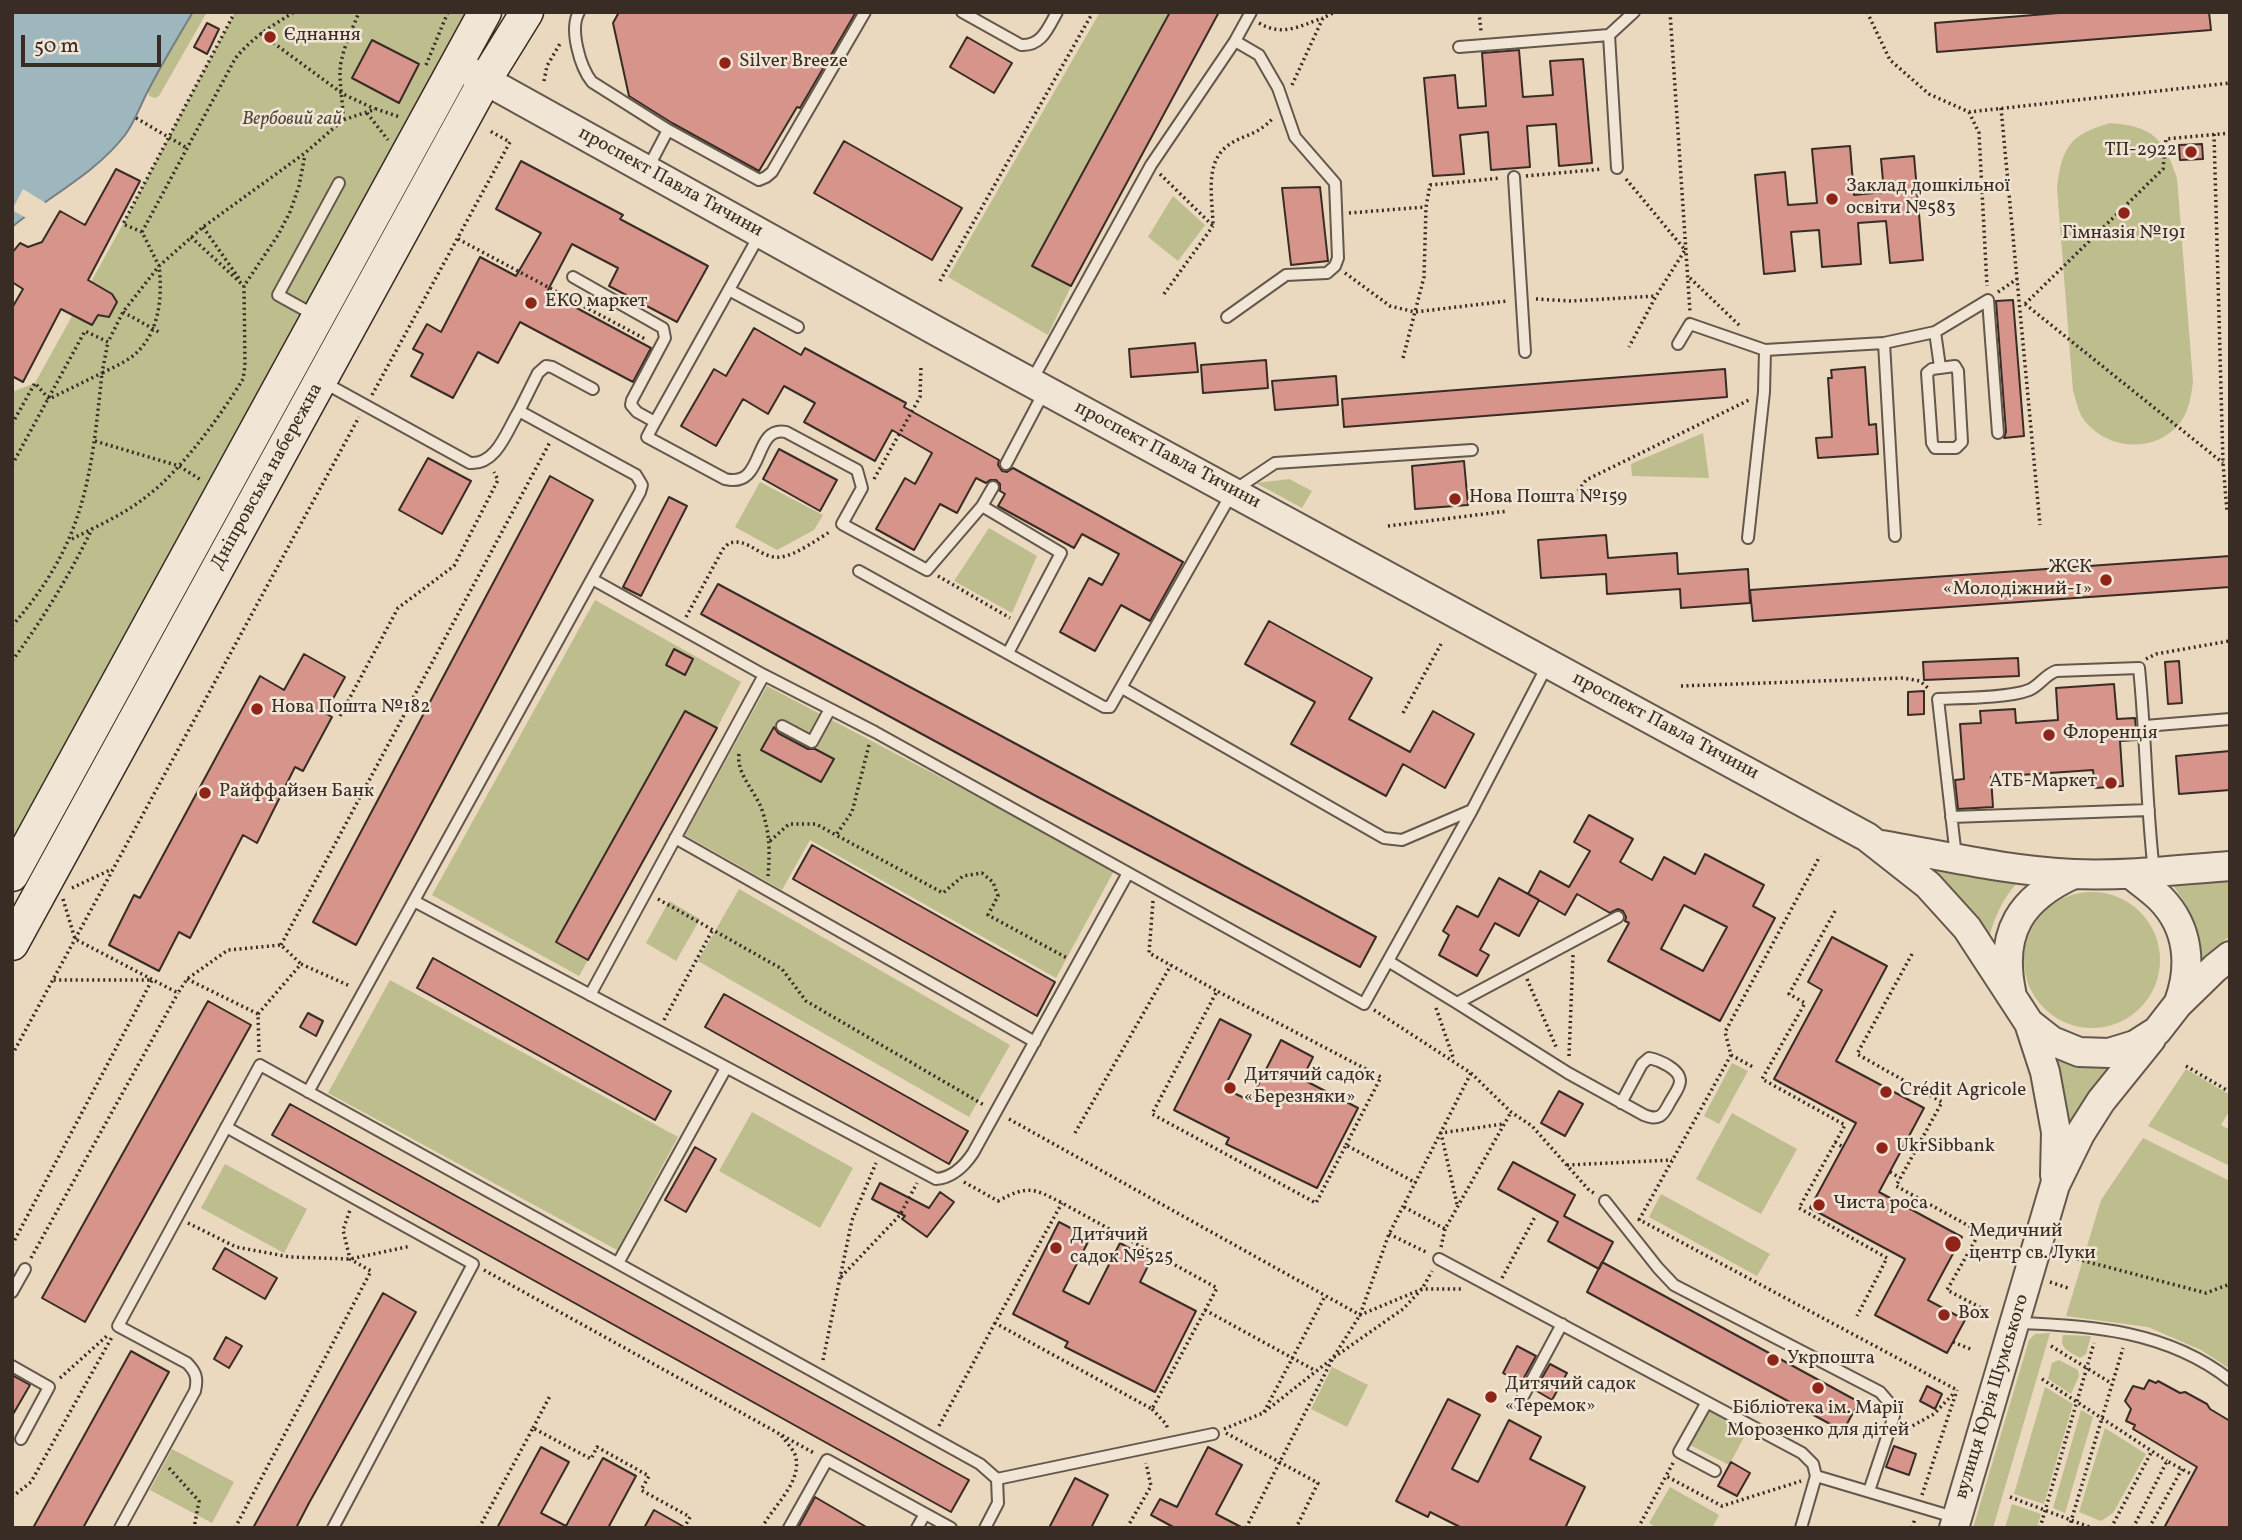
<!DOCTYPE html>
<meta charset="utf-8">
<style>
body{margin:0}
#map{position:relative;width:2242px;height:1540px;overflow:hidden;background:#ead8bf;font-family:Vollkorn,serif}
canvas{display:block}
.frame{position:absolute;inset:0;border:14px solid #382c25;pointer-events:none}
.scale{position:absolute;left:21px;top:35px;width:140px;height:32px;box-sizing:border-box;border:4px solid #382c25;border-top:0;padding-left:9px;font-size:21px;line-height:24px;white-space:nowrap;color:#382c25;-webkit-text-stroke:5px #f1e6d5;paint-order:stroke}
</style>
<div id="map">
<canvas width="2242" height="1540"></canvas>
<div class="frame"></div>
<div class="scale">50 m</div>
</div>
<script>
const context = document.querySelector('canvas').getContext('2d');
context.lineJoin = 'round';
function fill(path, color) { context.fillStyle = color; context.fill(path, 'evenodd'); }
function stroke(path, color, width, dash) { context.strokeStyle = color; context.lineWidth = width; context.lineCap = dash ? 'butt' : 'round'; context.setLineDash(dash || []); context.stroke(path); }
function label(font, color, halo, rows, align = 'center') {
  context.font = font + ' Vollkorn,serif'; context.lineWidth = 5; context.setLineDash([]); context.textBaseline = 'middle'; context.strokeStyle = halo; context.fillStyle = color; for (const [text, x, y, turn = 0] of rows) {
    context.save(); context.translate(x, y); context.rotate((+turn || 0) * Math.PI / 180); context.textAlign = isNaN(turn) ? turn : align; if (halo) context.strokeText(text, 0, 0); context.fillText(text, 0, 0); context.restore();
  }
}
fill(new Path2D(`
 M193 12H207L159 96 155 98 149 96 148 90Z
 M235 12H466L12 840V392L35 383 123 224Z
 M1100 12H1170L1032 265 1071 286 1048 335 948 277Z
 M2110 123C2153 126 2164 139 2177 178L2193 382C2191 396 2189 411 2180 423 2154 455 2104 450 2082 417 2078 410 2076 399 2073 391L2057 188C2062 146 2070 135 2110 123Z
 M1173 196 1205 225 1178 261 1148 237Z
 M1703 433 1709 478 1632 476 1631 464Z
 M1289 479 1312 491 1302 508 1256 483Z
 M760 482 823 515 814 530 777 550 735 527Z
 M989 528 1037 556 1012 613 954 581Z
 M595 600 741 682 717 728 685 711 556 941 588 960 579 976 432 895Z
 M767 686 1115 869 1056 978 810 840 782 890 685 835Z
 M1933 871 2016 884C2001 901 1994 919 1988 941 1974 913 1955 892 1933 871Z
 M2230 880V936L2199 960C2198 928 2191 911 2173 885Z
 M739 889 1010 1045 969 1117 698 961Z
 M2024 960a68 68 0 1 1 136 0a68 68 0 1 1-136 0Z
 M669 901 700 919 676 961 646 943Z
 M390 980 678 1137 617 1250 328 1093Z
 M2052 1057C2071 1065 2089 1067 2109 1067L2091 1092 2064 1143Z
 M1732 1063 1748 1071 1719 1124 1704 1116Z
 M2186 1069 2230 1095V1110L2221 1125 2230 1130V1166L2148 1126Z
 M752 1112 853 1168 820 1228 719 1171Z
 M1732 1113 1797 1149 1761 1214 1696 1179Z
 M2143 1138 2230 1181V1369L2201 1350 2148 1327 2066 1316 2101 1200Z
 M225 1164 307 1209 284 1253 201 1208Z
 M1661 1194 1770 1254 1757 1276 1649 1217Z
 M2050 1333 1993 1528H1973L2029 1340 2035 1334Z
 M2063 1335 2091 1336 2086 1354 2080 1358C2069 1351 2059 1349 2063 1335Z
 M2059 1360 2078 1370 2079 1376 2071 1394 2048 1379 2052 1363Z
 M1332 1367 1368 1385 1347 1427 1311 1409Z
 M2045 1387 2073 1404 2044 1504 2014 1494Z
 M1709 1408 1749 1428 1729 1465 1690 1445Z
 M2081 1410 2093 1417 2065 1513 2053 1508Z
 M2105 1428 2146 1454 2113 1513 2101 1521 2079 1512Z
 M172 1449 234 1482 212 1523 150 1490Z
 M1670 1487 1719 1515 1712 1528H1657L1649 1523Z
 M2012 1504 2041 1514 2037 1528H2005Z`), '#bdbd8e');
const water = new Path2D(`
 M12 12H193C178 37 163 62 150 87 141 103 136 120 125 135 95 174 49 196 12 227Z`);
fill(water, '#9eb6be');
stroke(water, '#757f81', 2);
fill(new Path2D(`
 M23 189 49 205 28 219 12 210Z`), '#ead8bf');
const building = new Path2D(`
 M619 12H856L800 108 797 107 759 171 672 123 629 96 613 23Z
 M1170 12H1219L1071 286 1032 266Z
 M2071 12H2209L2211 30 1937 52 1935 23Z
 M207 23 219 29 207 54 194 47Z
 M967 37 1012 63 994 93 950 67Z
 M372 40 419 64 399 103 352 78Z
 M1519 50 1523 97 1553 95 1550 61 1583 59 1592 163 1559 166 1556 124 1527 126 1530 167 1491 170 1488 132 1460 135 1464 174 1433 176 1424 78 1455 75 1458 108 1486 106 1482 53Z
 M844 141 962 208 932 260 814 193Z
 M2202 144 2203 159 2180 160 2179 145Z
 M1850 146 1854 195 1884 192 1881 159 1914 156 1923 260 1890 263 1886 221 1858 223 1861 264 1822 267 1819 230 1791 232 1795 271 1764 274 1755 175 1785 172 1788 205 1817 203 1812 149Z
 M521 161 623 215 620 219 708 266 677 322 609 286 618 268 572 244 547 292 651 348 633 382 520 322 498 363 478 352 453 398 411 376 423 354 413 349 427 324 441 332 480 257 516 276 541 233 496 209Z
 M116 169 140 181 88 280 112 294 117 302 109 317 98 315 92 325 61 309 23 382 12 376V308L23 289 12 282V253L20 243 28 247 42 242 60 211 85 225Z
 M1320 187 1328 261 1291 265 1282 188Z
 M2013 300 2024 436 2004 438 2006 432 1996 301Z
 M754 328 801 355 805 348 906 403 904 407 999 460 998 465 1002 471 1007 472 1013 468 1183 562 1150 621 1121 605 1095 651 1060 632 1089 578 1102 585 1119 554 1082 534 1074 548 998 506 1005 494 1000 491V484L996 480H990L986 483 976 478 957 513 940 504 914 550 876 529 905 478 915 484 932 453 892 430 875 461 804 422 815 403 784 386 768 414 743 399 716 446 681 426 714 369 726 376Z
 M1195 343 1198 372 1131 377 1129 349Z
 M1266 360 1268 388 1203 393 1201 365Z
 M1865 367 1869 425 1876 424 1878 454 1818 458 1816 438 1832 437 1828 378H1832L1831 370Z
 M1725 369 1727 397 1344 427 1342 399Z
 M1336 376 1338 405 1275 410 1272 381Z
 M779 449 837 480 820 511 763 479Z
 M428 458 471 481 442 534 399 510Z
 M1464 461 1468 505 1415 509 1412 466Z
 M550 476 593 500 356 945 313 922Z
 M669 497 687 506 641 596 623 587Z
 M1606 535 1608 558 1677 553 1678 574 1748 569 1750 603 1681 608 1680 589 1607 594 1606 574 1541 578 1538 540Z
 M2230 556V587L1753 621 1750 590Z
 M718 584 1376 937 1360 967 1036 796 701 614Z
 M1269 621 1372 678 1349 719 1410 752 1433 711 1474 734 1445 788 1403 764 1386 796 1291 744 1315 702 1245 664Z
 M674 649 693 659 685 675 666 665Z
 M304 654 345 677 325 713 332 717 303 771 295 767 257 843 243 835 190 938 179 932 159 971 109 945 134 895 140 898 260 676 284 690Z
 M2018 658 2019 676 1924 680 1923 662Z
 M2179 661 2182 703 2168 704 2165 662Z
 M2114 684 2117 719 2135 718 2137 740 2120 741 2123 786 2095 788 2093 770 1991 777 1993 807 1958 809 1955 780 1964 779 1960 724 1981 723 1980 711 2015 709 2016 723 2058 720 2056 688Z
 M1924 691V714L1908 715V692Z
 M685 711 717 728 588 960 556 942Z
 M774 727 778 733 808 749H815L834 759 821 782 761 750Z
 M2230 751V790L2179 794 2176 756Z
 M1589 815 1633 839 1620 862 1652 880 1664 857 1695 874 1705 854 1764 885 1753 906 1775 918 1720 1021 1608 961 1629 923 1625 921 1626 917 1623 911 1618 909 1610 913 1577 894 1565 915 1528 894 1540 871 1569 887 1590 851 1574 842ZM1684 905 1727 927 1703 971 1661 949Z
 M812 845 1055 982 1037 1016 793 879Z
 M1499 878 1539 900 1519 936 1495 923 1480 950 1489 955 1477 976 1439 955 1449 935 1443 931 1457 906 1478 917Z
 M1832 937 1887 966 1836 1061 1924 1108 1879 1192 1962 1237 1928 1300 1965 1320 1947 1353 1875 1315 1905 1259 1810 1208 1856 1123 1774 1079 1822 990 1808 982Z
 M433 958 671 1091 655 1120 417 988Z
 M724 994 968 1131 949 1164 705 1027Z
 M208 1001 251 1025 85 1322 42 1298Z
 M308 1013 323 1021 316 1036 300 1027Z
 M1220 1019 1251 1035 1224 1088 1250 1101 1281 1040 1313 1057 1302 1079 1358 1108 1317 1188 1226 1144 1229 1138 1174 1110Z
 M1559 1091 1583 1104 1565 1136 1541 1123Z
 M290 1104 969 1480 951 1512 272 1135Z
 M695 1147 716 1159 686 1212 665 1200Z
 M1513 1162 1575 1195 1564 1216 1613 1242 1599 1269 1548 1241 1558 1222 1498 1189Z
 M880 1183 929 1208 940 1192 954 1202 927 1237 902 1219 905 1216 872 1199Z
 M1059 1222 1090 1238 1063 1291 1089 1304 1120 1243 1151 1260 1140 1282 1196 1311 1155 1392 1065 1347 1068 1342 1013 1314Z
 M225 1248 277 1278 265 1299 213 1269Z
 M1602 1262 1859 1402 1843 1431 1587 1292Z
 M383 1293 416 1312 309 1503 296 1528H253Z
 M226 1337 242 1346 229 1368 214 1359Z
 M1517 1346 1536 1356 1521 1383 1503 1373Z
 M131 1351 169 1372 83 1528H33Z
 M1550 1364 1567 1373 1552 1400 1535 1390Z
 M12 1375 30 1385 12 1416Z
 M2149 1380 2156 1383 2158 1381 2180 1393 2185 1392 2207 1404 2210 1409 2230 1421V1528H2164L2197 1467 2133 1429 2135 1425 2126 1421 2131 1409 2125 1401 2133 1386 2144 1389Z
 M1927 1386 1942 1394 1935 1409 1920 1401Z
 M1448 1399 1480 1415 1452 1469 1478 1482 1509 1420 1541 1437 1530 1459 1585 1487 1565 1528H1462L1430 1512 1428 1517 1396 1501Z
 M1894 1446 1916 1454 1909 1475 1886 1467Z
 M541 1447 569 1462 541 1513 566 1526 603 1458 636 1476 608 1528H497Z
 M1208 1447 1242 1465 1216 1514 1243 1528H1175L1151 1515 1160 1499 1177 1507Z
 M1731 1462 1750 1473 1737 1496 1718 1486Z
 M1075 1478 1108 1495 1091 1528H1049Z
 M815 1497 868 1528H798Z
 M654 1510 686 1528H644Z`);
fill(building, '#d6948a');
stroke(building, '#382c25', 2);
const service = new Path2D(`
 M579 12C569 29 580 67 592 82L668 130 759 180 766 177 772 172 865 12
 M962 12 1021 45C1042 46 1048 28 1057 12
 M1459 47 1609 35
 M648 168 668 130
 M1617 168 1609 35 1634 12
 M1514 177 1525 352
 M573 277 663 328 665 338 632 400 631 405 637 412 655 422 647 437 725 479C766 489 752 425 786 432L857 470 862 488 842 524 927 570 982 506 993 487
 M729 290 798 327
 M316 316 278 295 339 183
 M1227 317 1286 275 1327 273 1335 266 1338 258 1335 183 1295 137 1278 88 1259 55 1235 41
 M1935 332 1940 367
 M1884 343 1895 536
 M1678 344 1690 324 1765 350 1884 343 1935 332 1988 300 1998 433
 M1955 366 1958 371 1962 442 1956 448H1935L1932 443 1927 373 1932 369Z
 M1031 382 1151 165 1235 41 1251 12
 M519 411 538 373 546 366 552 367 593 389
 M655 422 760 234
 M1006 464 1044 392
 M982 506 1061 553 1008 653
 M1748 538 1764 392 1765 350
 M859 571 1104 707H1110L1233 491 1275 463 1472 450
 M592 579 764 675 875 732 1364 1004 1472 810 1547 666
 M1122 688 1384 838 1402 840 1472 810
 M782 726 812 742 830 709
 M2145 726 2230 719
 M1951 817 2149 810
 M675 838 1035 1042
 M1956 857 1938 699C1961 698 2009 698 2029 690 2039 686 2045 675 2056 671L2139 668C2146 736 2146 804 2154 872
 M414 901 936 1179C952 1178 965 1165 973 1153L1128 873
 M1388 961 1457 1003 1618 917
 M590 995 764 675
 M1457 1003 1568 1073 1644 1115C1649 1117 1654 1119 1660 1116 1665 1113 1667 1107 1670 1102 1673 1096 1680 1088 1680 1081 1680 1069 1659 1060 1649 1058L1642 1064 1621 1103
 M308 1092 640 492 642 485 636 475 519 411C507 430 497 465 470 463L323 382
 M226 1127 473 1264 333 1528
 M1605 1201 1658 1268 1674 1285 1880 1392 1892 1406 1894 1416 1869 1491
 M1439 1259 1802 1453 1813 1464 1816 1476 1801 1528
 M618 1263 726 1068
 M12 1292 25 1269
 M2016 1323C2091 1325 2168 1331 2230 1380
 M12 1366 49 1387 21 1439
 M1707 1402 1679 1452 1715 1471
 M1519 1404 1562 1324
 M1816 1476 1957 1518
 M997 1479 1213 1434
 M120 1528 195 1391C198 1378 196 1372 187 1363L118 1326 260 1065 980 1464 997 1479 998 1503 985 1528
 M789 1528 827 1460 951 1528
 M917 1528 925 1514`);
const tertiary = new Path2D(`
 M465 69 940 333 1867 837 1928 885 1967 928 2029 1023 2052 1041 2079 1052 2109 1053 2135 1045 2157 1031 2178 1004 2215 968 2230 956
 M1882 845C1945 856 2009 871 2074 874 2126 876 2178 870 2230 866
 M2131 874C2140 882 2152 890 2161 899 2189 928 2192 966 2179 1002
 M2011 991C1999 932 2021 898 2074 874
 M2029 1023 2045 1072 2056 1132 2055 1175
 M1954 1528 2055 1185 2080 1134 2101 1101 2151 1039`);
const secondary = new Path2D(`
 M12 875 485 12
 M12 944 485 80 527 12`);
stroke(service, '#64574c', 14);
stroke(tertiary, '#64574c', 32);
stroke(secondary, '#382c25', 35);
stroke(new Path2D(`
 M1479 12 1481 31
 M1670 12 1690 312
 M1867 12 1890 60 1929 94 1969 112 2230 83
 M1259 23C1283 37 1299 26 1323 18
 M260 33 343 94 375 109
 M426 65 448 12
 M544 81 547 66 561 42
 M1292 85 1323 18 1335 12
 M2001 108 2040 525
 M1969 112 1979 133 1987 286
 M367 113 388 140
 M136 118 187 148
 M343 119C343 103 340 88 340 73 340 53 352 31 359 12
 M2214 134 2223 463 2227 512
 M1160 174 1213 226C1213 201 1204 165 1226 147 1242 134 1256 137 1273 118
 M1526 176 1602 169
 M1626 179 1685 250 1656 296 1629 347
 M1349 213 1425 207
 M203 227 240 280
 M142 232 235 59C251 38 272 26 294 12
 M191 237 244 286
 M458 239 647 340
 M1345 273 1390 306 1415 312 1507 301
 M1690 278 1740 326
 M940 281 1093 12
 M1998 292 2017 279
 M1164 294 1213 226
 M1536 299 1571 301 1656 296
 M2025 304 2163 169 2166 139 2230 133
 M2025 304 2223 463
 M123 312 159 332
 M1403 358 1424 277 1426 207 1430 185 1501 178
 M372 395 510 142 488 130
 M12 424 35 383 49 399 102 373 108 342
 M95 441 179 466 201 480
 M12 465 85 331 108 342 123 312 159 266 142 232 123 224 235 12
 M874 479 920 397 921 367
 M1578 491 1586 480 1751 399
 M1388 526 1508 511
 M72 539C97 526 125 514 147 496 181 471 221 415 243 379L245 366 244 286 278 235 290 212 299 186 305 155
 M938 576 1010 618
 M686 617 723 549 729 543C749 537 761 560 781 557 796 555 818 539 831 531
 M12 626C85 542 91 479 102 373 110 369 119 365 127 360 159 340 163 299 159 266L203 227 305 153 343 120 376 109 400 117
 M2146 659 2156 654 2229 641
 M12 661C43 619 69 576 92 529
 M1681 686 1903 678 1920 681 1930 690
 M1403 713 1441 644
 M340 716 398 608 454 566 498 480 494 472
 M869 745 852 812 836 835 943 893 963 876 982 873 993 882 998 896 988 915 1067 958
 M739 754C736 774 756 792 762 810 770 834 770 851 768 876
 M770 841 789 824H816L836 835
 M72 888 112 869
 M63 899 75 939 178 993 187 979 228 950 281 945 301 964
 M658 899 782 969 806 1001 984 1105
 M1153 901 1149 953 1217 991
 M1835 911 1789 994 1805 1003 1762 1079 1845 1125 1799 1208 1887 1258 1857 1316
 M281 945 550 442
 M1912 954 1857 1054 1942 1102 1896 1186 1980 1232 1947 1290 1989 1312
 M187 979 258 1014 259 1052
 M1527 979 1557 1049
 M1436 1008 1454 1060
 M1374 1010 1471 1073 1511 1112 1532 1126 1588 1189 1595 1194
 M258 1014 301 964 350 986
 M664 1020 713 929
 M12 1055 359 417
 M1731 1055 1753 1067
 M1569 1056 1573 955
 M2186 1066 2230 1092
 M1009 1119 1360 1315 1422 1289H1462
 M1075 1133 1171 965
 M1835 1142 1843 1147
 M1346 1145 1381 1077 1217 991 1152 1114 1316 1203 1346 1145 1416 1183
 M1567 1165 1672 1160
 M1890 1172 1900 1178
 M964 1182 998 1201C1028 1185 1033 1188 1062 1203L1217 1288 1152 1409 995 1323 1062 1203
 M1457 1204 1441 1133 1503 1124
 M1404 1207 1445 1229 1511 1112
 M1638 1219 1957 1390
 M1639 1220 1731 1055 1725 1032 1820 856
 M188 1223 236 1247 290 1257 350 1259 411 1246
 M1389 1234 1428 1253
 M12 1245 152 980H53
 M1441 1247 1445 1229
 M31 1258 178 993
 M2077 1259 2206 1293 2230 1284
 M484 1270 814 1453
 M841 1277 900 1215 917 1183
 M1502 1278 1536 1215
 M2050 1282 2068 1288
 M1205 1310 1316 1371
 M1953 1342 1973 1350
 M2051 1346 2111 1383
 M823 1360 852 1220 876 1163
 M60 1378 109 1334
 M2042 1379 2167 1461
 M1152 1409 1166 1424 1168 1429
 M1264 1412 1325 1296
 M939 1426 995 1323
 M533 1428 551 1394
 M1224 1429 1263 1413 1333 1358 1403 1309 1422 1289 1432 1271
 M1903 1431 1934 1414 1955 1392
 M1226 1433 1318 1483 1296 1528
 M1673 1463 1666 1476 1722 1506 1801 1481
 M169 1468 199 1501 194 1528
 M1922 1495 1957 1390
 M12 1497 31 1482 112 1337
 M2010 1497 2092 1528
 M235 1528 371 1271 350 1259 343 1230 350 1210
 M479 1528 533 1428 591 1459 597 1447 649 1476 641 1490 690 1517 684 1528
 M762 1528C772 1507 801 1484 796 1458 795 1451 786 1442 781 1435
 M1127 1528 1151 1486 1146 1463
 M1246 1528 1333 1358 1360 1315 1389 1234 1471 1073
 M1638 1528 1666 1476
 M1912 1528 1915 1519
 M2040 1528 2094 1343
 M2069 1528 2123 1348
 M2111 1528 2152 1451
 M2133 1528 2167 1461 2193 1475
 M2149 1528 2182 1469`), '#382c25', 3.5, [2, 3.5]);
stroke(service, '#f1e6d5', 10);
stroke(tertiary, '#f1e6d5', 28);
stroke(secondary, '#f1e6d5', 32);
for (const [x, y, r, color] of [
 [270,37,7,"#8f2418"],
 [725,63,7,"#8f2418"],
 [2191,152,7,"#8f2418"],
 [1832,199,7,"#8f2418"],
 [2124,213,7,"#8f2418"],
 [531,303,7,"#8f2418"],
 [1455,499,7,"#8f2418"],
 [2106,580,7,"#8f2418"],
 [257,709,7,"#8f2418"],
 [2049,735,7,"#8f2418"],
 [2111,783,7,"#8f2418"],
 [205,793,7,"#8f2418"],
 [1230,1088,7,"#8f2418"],
 [1886,1092,7,"#8f2418"],
 [1882,1148,7,"#8f2418"],
 [1819,1205,7,"#8f2418"],
 [1953,1244,9,"#8f2418"],
 [1056,1248,7,"#8f2418"],
 [1944,1315,7,"#8f2418"],
 [1773,1360,7,"#8f2418"],
 [1818,1388,7,"#8f2418"],
 [1491,1397,7,"#8f2418"]
]) { const dot = new Path2D(); dot.arc(x, y, r, 0, 2 * Math.PI); context.fillStyle = color; context.fill(dot); stroke(dot, '#f1e6d5', 2.5); }
label('19px', '#382c25', '#f1e6d5', [
 ["Єднання",284,37],
 ["Silver Breeze",739,63],
 ["ТП-2922",2177,152,"right"],
 ["Заклад дошкільної",1846,188],
 ["освіти №583",1846,210],
 ["Гімназія №191",2124,235,"center"],
 ["ЕКО маркет",545,303],
 ["Нова Пошта №159",1469,499],
 ["ЖСК",2092,569,"right"],
 ["«Молодіжний-1»",2092,591,"right"],
 ["Нова Пошта №182",271,709],
 ["Флоренція",2063,735],
 ["АТБ-Маркет",2097,783,"right"],
 ["Райффайзен Банк",219,793],
 ["Дитячий садок",1244,1077],
 ["«Березняки»",1244,1099],
 ["Crédit Agricole",1900,1092],
 ["UkrSibbank",1896,1148],
 ["Чиста роса",1833,1205],
 ["Медичний",1969,1233],
 ["центр св. Луки",1969,1255],
 ["Дитячий",1070,1237],
 ["садок №525",1070,1259],
 ["Box",1958,1315],
 ["Укрпошта",1787,1360],
 ["Дитячий садок",1505,1386],
 ["«Теремок»",1505,1408],
 ["Бібліотека ім. Марії",1818,1410,"center"],
 ["Морозенко для дітей",1818,1432,"center"]
], 'left');
label('italic 19px', '#53493a', '#f1e6d5', [
 ["Вербовий гай",292,121]
]);
label('19px', '#382c25', '#f1e6d5', [
 ["проспект Павла Тичини",670,183,29],
 ["проспект Павла Тичини",1167,456,28],
 ["Дніпровська набережна",268,477,-61],
 ["проспект Павла Тичини",1665,727,28],
 ["вулиця Юрія Шумського",1993,1397,-73]
]);
</script>
